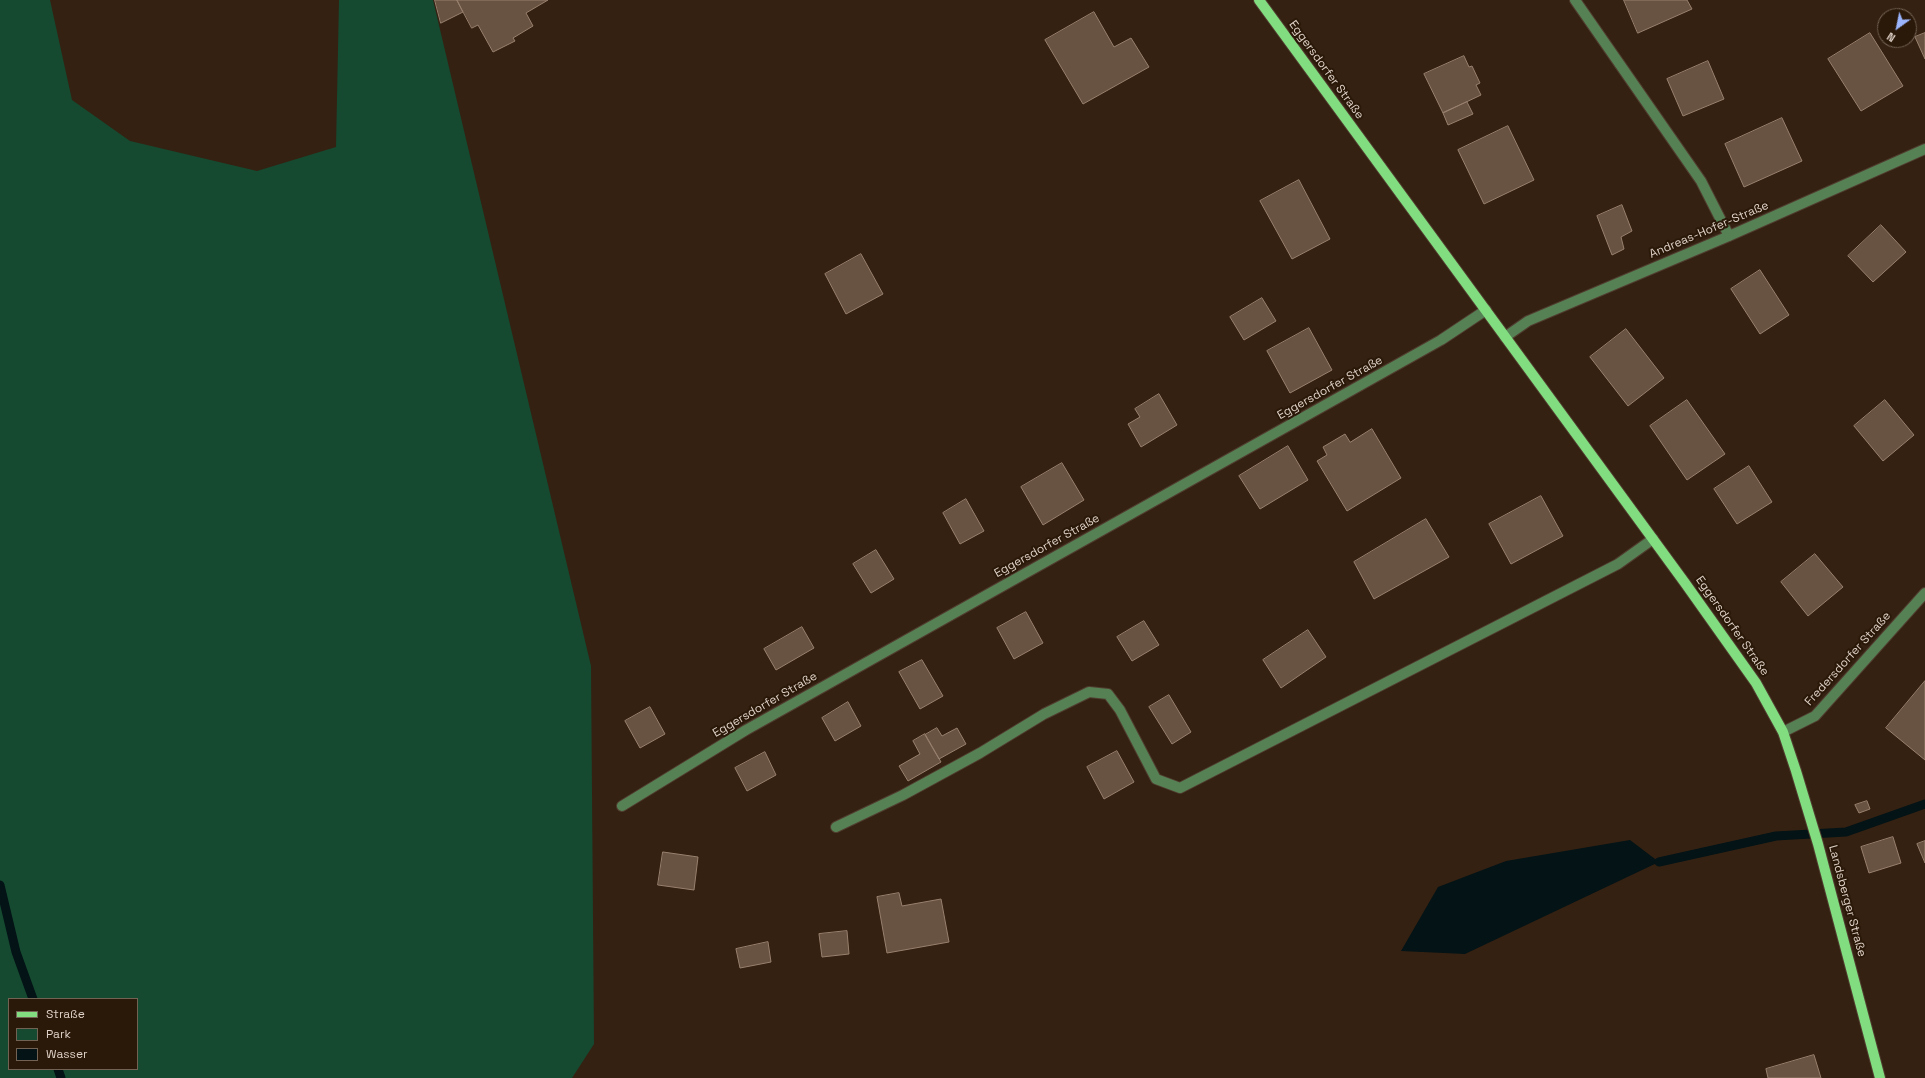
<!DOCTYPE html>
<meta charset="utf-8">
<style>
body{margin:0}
#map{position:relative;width:1925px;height:1078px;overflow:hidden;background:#352112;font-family:"Space Grotesk",sans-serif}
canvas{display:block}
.legend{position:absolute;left:8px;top:998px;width:130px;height:72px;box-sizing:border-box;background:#2a1808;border:1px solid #726254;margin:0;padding:5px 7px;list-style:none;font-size:12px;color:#ded1c7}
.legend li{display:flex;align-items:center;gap:8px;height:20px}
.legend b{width:20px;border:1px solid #726254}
.north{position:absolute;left:1877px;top:8px;width:40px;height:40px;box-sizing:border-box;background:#2a1808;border:1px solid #726254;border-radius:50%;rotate:213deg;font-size:11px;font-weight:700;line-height:16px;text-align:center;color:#ded1c7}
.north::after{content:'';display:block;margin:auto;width:14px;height:18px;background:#9ab5fd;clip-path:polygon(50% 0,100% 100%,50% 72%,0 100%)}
</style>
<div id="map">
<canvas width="1925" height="1078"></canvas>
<ul class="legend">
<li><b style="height:5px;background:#82dc80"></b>Straße</li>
<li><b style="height:11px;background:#154a30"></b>Park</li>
<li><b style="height:11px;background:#031316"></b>Wasser</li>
</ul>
<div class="north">N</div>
</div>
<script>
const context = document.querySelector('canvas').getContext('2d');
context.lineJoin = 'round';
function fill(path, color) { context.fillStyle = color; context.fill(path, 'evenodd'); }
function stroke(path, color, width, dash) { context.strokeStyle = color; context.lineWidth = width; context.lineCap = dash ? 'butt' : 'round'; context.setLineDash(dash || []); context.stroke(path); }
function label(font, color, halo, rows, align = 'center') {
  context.font = font + ' "Space Grotesk",sans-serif'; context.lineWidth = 4; context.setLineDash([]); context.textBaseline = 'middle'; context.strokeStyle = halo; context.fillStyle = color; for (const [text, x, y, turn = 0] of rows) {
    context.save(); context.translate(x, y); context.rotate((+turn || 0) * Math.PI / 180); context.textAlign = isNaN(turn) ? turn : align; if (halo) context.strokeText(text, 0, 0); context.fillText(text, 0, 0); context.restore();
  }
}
fill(new Path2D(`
 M0 0H50L72 100 130 141 257 171 336 147 339 0H433L591 666 594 1044 572 1078H0ZM9 999H137V1069H9Z`), '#154a30');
fill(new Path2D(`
 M1630 840 1659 862 1465 954 1401 951 1438 887 1506 861Z`), '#031316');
stroke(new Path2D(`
 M1659 862 1776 836 1846 832 1925 804
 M0 885 16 952 33 999
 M58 1069 61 1078`), '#031316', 9);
const building = new Path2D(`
 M435 0H457L463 12 441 23Z
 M457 0H548L526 13 533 26 513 38 515 41 493 52 478 25 472 28Z
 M1624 0H1687L1692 9 1638 33Z
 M1094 12 1114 47 1131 38 1149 67 1083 104 1045 40Z
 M1870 33 1903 86 1861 111 1828 59Z
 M1925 33V59L1915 37Z
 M1464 56 1469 67 1472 66 1480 83 1476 85 1481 95 1443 113 1424 74Z
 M1708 61 1724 99 1683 116 1667 79Z
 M1467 102 1473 114 1448 125 1443 113Z
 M1782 118 1802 161 1744 187 1725 144Z
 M1508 126 1534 180 1484 204 1458 150Z
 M1299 180 1330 239 1292 259 1260 201Z
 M1622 205 1632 231 1621 237 1624 249 1612 255 1597 216Z
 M1881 225 1906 252 1873 282 1848 256Z
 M861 254 883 294 846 314 825 274Z
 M1760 270 1789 315 1760 334 1731 289Z
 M1262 298 1276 321 1244 340 1230 317Z
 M1309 328 1332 370 1290 393 1267 351Z
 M1626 329 1664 378 1628 406 1590 357Z
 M1159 394 1177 425 1141 447 1128 424 1140 417 1135 409Z
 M1687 400 1725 454 1687 480 1650 426Z
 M1885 400 1914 435 1883 461 1854 426Z
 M1372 429 1401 478 1347 511 1317 461 1327 455 1323 447 1345 434 1350 442Z
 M1288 446 1308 480 1260 509 1239 476Z
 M1062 463 1084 500 1043 525 1021 487Z
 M1749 466 1772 502 1737 524 1714 489Z
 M1541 496 1563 536 1511 564 1489 524Z
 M966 499 984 531 960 544 943 513Z
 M1426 519 1449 557 1374 599 1354 562Z
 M876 550 894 579 871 593 853 564Z
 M1815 554 1843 587 1808 616 1781 582Z
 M1026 612 1043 643 1014 659 997 628Z
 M1144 621 1159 645 1132 661 1117 637Z
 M802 627 814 648 776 670 764 649Z
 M1308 630 1326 657 1281 688 1263 660Z
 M922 660 943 696 920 709 899 672Z
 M1925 681V760L1886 728Z
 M1169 695 1191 732 1172 744 1149 707Z
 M848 702 861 726 835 741 822 718Z
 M650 707 665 734 640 748 625 721Z
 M937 728 942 736 957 728 966 744 939 759 925 735Z
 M925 734 941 762 908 781 899 766 920 754 913 741Z
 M1117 751 1134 782 1104 799 1087 767Z
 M765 752 776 775 747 791 735 768Z
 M1867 801 1870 809 1859 813 1855 805Z
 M1893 837 1901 863 1869 873 1861 847Z
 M1925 841V863L1917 844Z
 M663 852 698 857 694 890 658 885Z
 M899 893 902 906 941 899 949 942 887 953 877 897Z
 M847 931 849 954 822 957 819 934Z
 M768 942 771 962 740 968 736 949Z
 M1814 1055 1821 1078H1768L1766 1069Z`);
fill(building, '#685241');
stroke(building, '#98806e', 1);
const minor = new Path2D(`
 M1575 0 1701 181 1729 236
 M1505 337 1528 321 1729 236 1925 149
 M1783 732 1815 716 1925 593
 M622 806 746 730 1441 340 1486 310
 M836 827 903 795 980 753 1044 714 1089 692 1108 694 1120 710 1156 779 1180 788 1618 564 1653 539`);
const major = new Path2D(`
 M1259 0 1685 583 1756 683 1783 732 1796 771 1818 844 1880 1078`);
stroke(minor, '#503d2f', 12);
stroke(major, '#503d2f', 12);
stroke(minor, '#568155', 10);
stroke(major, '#82dc80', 10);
label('12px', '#ded1c7', '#2a1808', [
 ["Eggersdorfer Straße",1326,70,54],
 ["Andreas-Hofer-Straße",1709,230,-23],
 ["Eggersdorfer Straße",1330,388,-29],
 ["Eggersdorfer Straße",1047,546,-29],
 ["Eggersdorfer Straße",1732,626,55],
 ["Fredersdorfer Straße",1848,659,-48],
 ["Eggersdorfer Straße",765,705,-30],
 ["Landsberger Straße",1847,901,75]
]);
</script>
